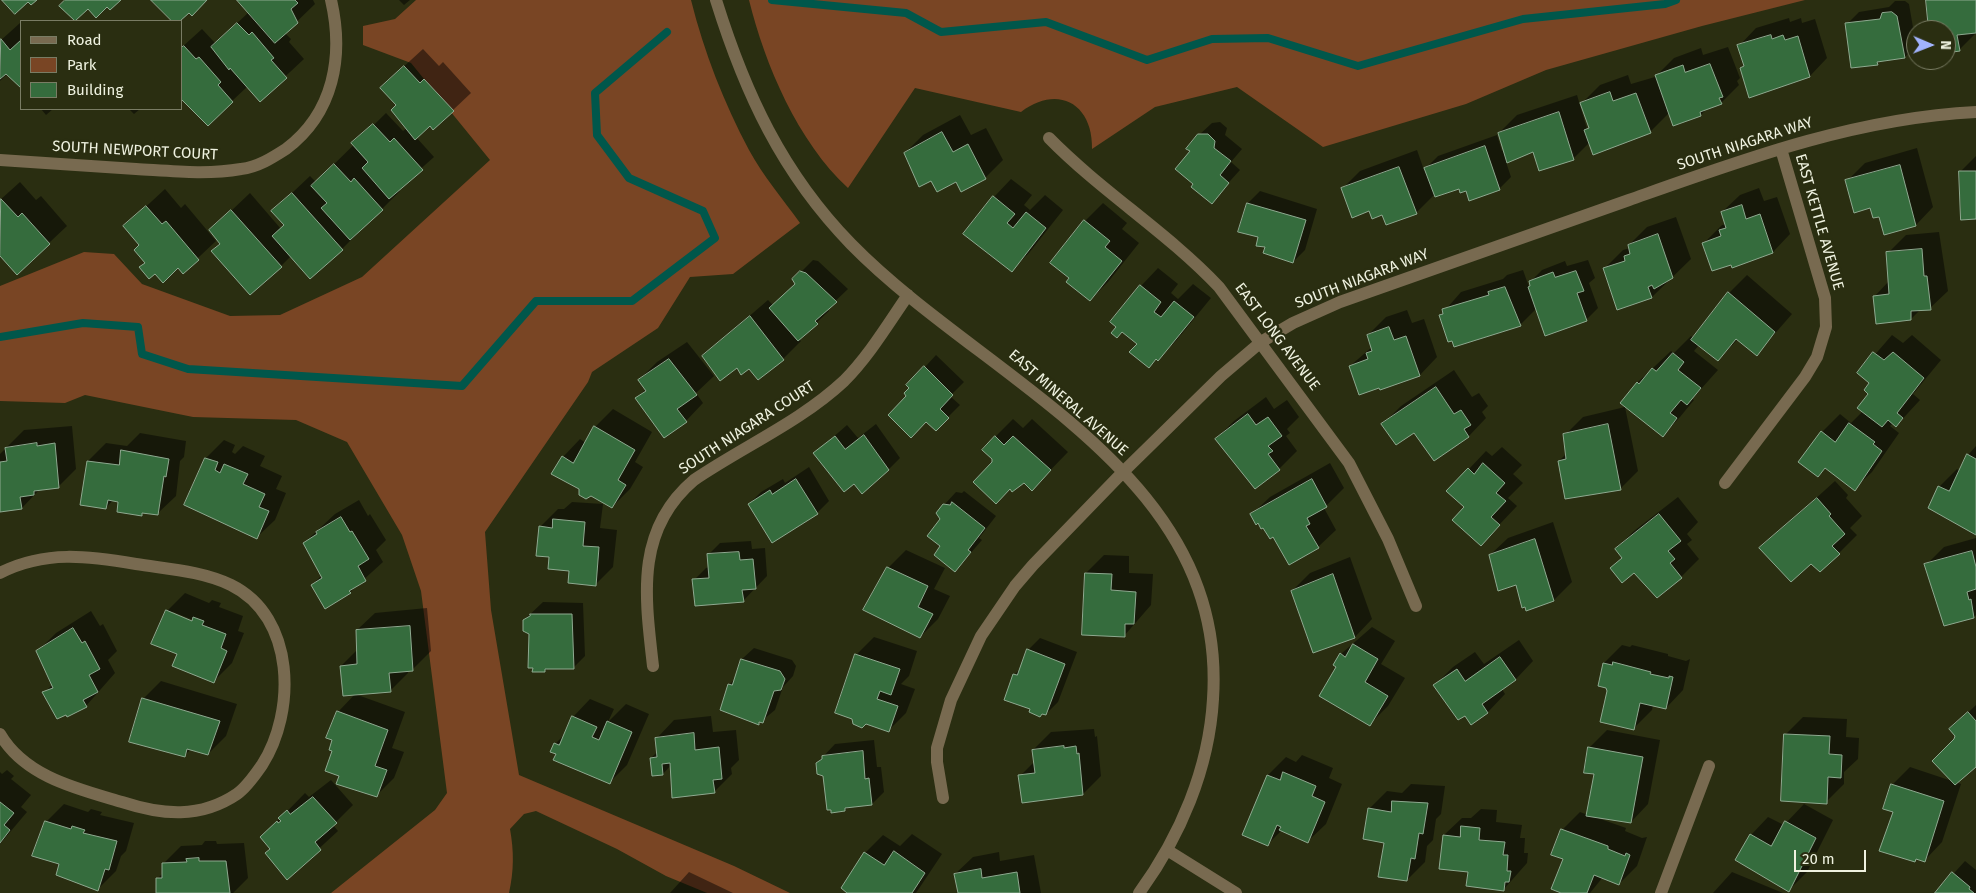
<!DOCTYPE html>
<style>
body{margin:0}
#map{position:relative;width:1976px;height:893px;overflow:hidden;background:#2a2e11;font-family:"Fira Sans",sans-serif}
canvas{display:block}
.legend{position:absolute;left:20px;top:20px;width:162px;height:90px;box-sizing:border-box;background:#2a2e11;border:1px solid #797c64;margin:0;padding:6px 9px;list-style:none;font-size:15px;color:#eff2e0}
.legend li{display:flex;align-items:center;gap:10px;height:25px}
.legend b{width:25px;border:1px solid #797c64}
.north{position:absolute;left:1906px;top:20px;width:50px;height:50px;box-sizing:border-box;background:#2a2e11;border:1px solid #797c64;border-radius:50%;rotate:91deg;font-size:14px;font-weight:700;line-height:20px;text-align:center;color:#eff2e0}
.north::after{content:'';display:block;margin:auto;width:18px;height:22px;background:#a1b3fd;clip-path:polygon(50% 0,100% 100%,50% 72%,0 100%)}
.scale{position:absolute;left:1794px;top:850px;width:72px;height:22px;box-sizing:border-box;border:2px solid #eff2e0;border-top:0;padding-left:6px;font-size:15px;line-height:18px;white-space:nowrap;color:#eff2e0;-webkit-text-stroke:4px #2a2e11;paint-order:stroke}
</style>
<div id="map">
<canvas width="1976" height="893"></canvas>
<ul class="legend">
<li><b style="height:6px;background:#786a50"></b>Road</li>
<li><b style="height:14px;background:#794524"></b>Park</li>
<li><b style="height:14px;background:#356c3d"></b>Building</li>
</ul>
<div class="north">N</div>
<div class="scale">20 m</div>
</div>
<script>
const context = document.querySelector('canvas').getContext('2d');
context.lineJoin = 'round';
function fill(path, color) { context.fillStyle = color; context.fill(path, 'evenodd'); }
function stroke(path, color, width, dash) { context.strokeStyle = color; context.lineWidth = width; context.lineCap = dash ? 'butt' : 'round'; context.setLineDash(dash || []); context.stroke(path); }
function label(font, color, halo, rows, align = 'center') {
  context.font = font + ' "Fira Sans",sans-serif'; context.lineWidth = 4.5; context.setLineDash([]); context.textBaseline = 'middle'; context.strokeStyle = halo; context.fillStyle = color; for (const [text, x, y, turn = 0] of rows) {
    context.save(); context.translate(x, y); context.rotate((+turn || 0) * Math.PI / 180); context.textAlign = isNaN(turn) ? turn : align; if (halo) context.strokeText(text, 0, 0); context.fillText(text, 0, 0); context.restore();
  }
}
fill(new Path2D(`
 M416 0H691C704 52 724 103 749 150 763 176 783 199 800 223L733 274 690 277 658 328 592 372 588 382 485 532 491 610 519 775 734 866 790 893H707L666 876 617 849 536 811 524 814 510 829C514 851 514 871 509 893H331L435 810 447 793 421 591 402 535 347 442 296 420 193 417 85 395 65 403 0 401V286L84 252 114 254 142 284 230 316 280 315 362 277 490 160 411 63 363 45V26L395 19Z
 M749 0H1805L1702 26 1546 70 1466 104 1323 147 1237 87 1155 107 1092 149C1093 104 1058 84 1021 112L915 88 848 188C798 142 765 65 749 0Z`), '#794524');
fill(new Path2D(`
 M239 0H313L315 4 285 33 291 39 289 42 304 59 260 100 248 86 232 101 181 48 202 29 215 43 218 41 249 12Z
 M399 0H410L404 5Z
 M1927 0H1976V33L1959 50 1946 52V30H1930Z
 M1895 1H1905L1909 4 1916 45 1905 57 1881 60 1877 64 1847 24 1859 12 1889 7Z
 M1789 18 1790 22 1801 18 1802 23 1815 19 1827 58 1810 76 1741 68 1744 65 1739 46 1756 28Z
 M20 23 21 24V88L8 73 0 81V41Z
 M1728 47 1740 78 1737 81 1739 85 1721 103 1708 107 1701 115 1669 113 1650 132 1590 142 1573 159 1534 150 1506 162 1511 177 1499 189 1460 187 1435 194 1416 213H1383L1370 209 1342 189 1360 171 1417 150 1424 170 1438 156 1497 135 1502 151 1504 150 1499 133 1517 115 1577 95 1587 129 1590 126 1582 103 1600 85 1628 75 1631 84 1655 77 1674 58 1701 48 1703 55Z
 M423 49 439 66 443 62 471 93 453 110 430 124 416 137 434 157 398 189 400 191 342 249 291 256 281 266 213 251 222 245 211 230 250 193 281 229 285 225 273 211 310 176 316 182 386 113 403 131 407 128 398 105 400 70Z
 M41 109H53L46 115Z
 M129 109H140L134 114Z
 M960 115 971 135 986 128 1003 160 985 178 956 181 932 179 905 153 923 135Z
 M1220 122 1227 128 1225 135 1242 149 1231 162 1240 170 1211 202 1191 151 1199 135 1212 123Z
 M1917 148 1933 207 1916 225 1880 215 1847 181 1865 163Z
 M1976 156V218L1960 172Z
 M1011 179 1032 195 1024 205 1030 210 1045 195 1063 210 1029 253 1011 271 994 197Z
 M20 182 36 200 41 196 67 226 17 273 0 254V200Z
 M1759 188 1764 201 1777 197 1790 234 1773 252 1732 266 1704 243 1722 225 1726 224 1722 212 1740 195Z
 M165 189 181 208 185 204 216 241 183 272 178 266 155 272 146 262 141 245 125 226Z
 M1260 191 1317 209 1305 250 1293 262 1267 245 1259 236 1248 203Z
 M1103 203 1127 223 1122 229 1139 243 1108 282 1090 300 1071 278 1085 221Z
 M1676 217 1691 259 1652 297 1605 268 1623 250 1630 248 1629 245 1647 227Z
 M1939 232 1948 291 1930 308 1921 309 1911 319 1874 297 1889 281 1888 253 1906 235Z
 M813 260 818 261 848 289 827 309 829 311 799 339 801 341 783 359 759 378 750 367 737 366 703 356 768 300 773 305 796 283 794 279Z
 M1588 260 1595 278 1589 283 1598 308 1586 320 1537 308 1520 325 1474 341 1440 316 1461 292 1503 279 1507 275 1523 270 1529 287 1530 282 1542 270 1565 261 1567 266Z
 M1158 268 1178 284 1171 293 1178 299 1193 284 1211 298 1175 342 1149 366 1138 344 1141 286Z
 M1747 275 1792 314 1757 354 1738 339 1718 360 1699 345 1694 351 1718 370 1692 399 1694 400 1680 417 1663 435 1622 403 1638 382 1671 351 1674 353 1691 336 1694 338 1729 293Z
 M1407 310 1412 323 1424 319 1437 357 1420 375 1360 393 1350 366 1372 347 1368 335 1386 317Z
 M1892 335 1903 343 1912 335 1941 360 1913 394 1920 400 1896 426 1893 423 1890 426 1899 433 1872 472 1854 489 1826 468 1818 475 1800 461 1822 432 1840 414 1851 423 1863 411 1870 394 1871 382 1859 373Z
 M687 342 714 376 696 393 703 403 686 421 637 398 646 389 639 380 657 362Z
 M936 355 964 382 950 396 960 405 936 429 908 396 925 367Z
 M1454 370 1472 397 1479 393 1488 406 1482 412 1486 418 1469 436 1434 459 1415 431 1383 424 1401 406Z
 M1266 397 1274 409 1287 400 1299 417 1287 429 1290 433 1286 436 1297 451 1279 469 1216 439 1234 421Z
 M1625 407 1638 471 1620 489 1559 461 1567 453 1565 435 1583 417Z
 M613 409 652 432 635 462 643 467 630 489 612 507 581 489 563 457 580 439 586 443 595 427Z
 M1013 419 1023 428 1032 419 1068 452 1032 489 1024 482 1010 488 993 462 995 437Z
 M876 424 900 458 888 470 854 482 815 453 847 425 858 438Z
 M72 426 76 469 58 487 39 490 22 508 0 511V454L24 430Z
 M140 433 186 441 184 457 180 461 176 496 158 513 144 512 142 514 120 501 113 500 106 508 88 461 106 443 127 446Z
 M224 440 235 445 232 452 235 454 243 446 265 456 260 466 282 476 276 489 286 493 275 520 257 537 186 505 206 458Z
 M1976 446V533L1939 487 1957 469 1960 471 1968 455Z
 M1502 447 1522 465 1513 474 1523 483 1508 498 1517 506 1481 544 1466 507 1469 469 1486 451 1492 456Z
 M1330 463 1344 488 1324 508 1336 530 1318 547 1273 535 1252 514 1270 497Z
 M809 467 829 501 817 513 773 541 749 504 761 492 783 479 785 483Z
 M1835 481 1848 495 1846 498 1862 516 1850 528 1857 535 1839 553 1811 562 1761 548Z
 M964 491 996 516 979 538 982 540 955 571 942 546 941 519 944 505 956 492 962 493Z
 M1678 497 1698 522 1687 534 1692 540 1687 544 1699 559 1681 577 1623 557 1616 549 1634 531Z
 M359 500 368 516 370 514 386 540 376 550 383 562 350 592 312 585 322 575 304 543 335 514Z
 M572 502 603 504 600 528 617 530 613 567 595 585 551 556 540 527 558 509H564Z
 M1553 522 1572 582 1554 600 1517 583 1490 555 1508 538Z
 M1976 538V615L1974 617 1926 565 1944 547Z
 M751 541 752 549 765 548 767 576 743 601 694 580 706 568 709 567 708 555 720 543Z
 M906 550 945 568 934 589 950 596 938 619 920 637 888 568Z
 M1104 555 1129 556V573L1153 574 1151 605 1124 636 1086 573Z
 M1350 557 1372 619 1355 637 1314 651 1292 591 1310 573Z
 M185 593 209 603 212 600 221 603 219 607 243 616 238 631 244 633 232 663 214 681 178 653 167 611ZM173 612 198 622 197 624 173 614Z
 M543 602 583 603 585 656 573 668H548L545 671 524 620Z
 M427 608 431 651 413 669 408 670V673L390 691 341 666 358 649 357 630 375 613Z
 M91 611 100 626 103 624 117 651 108 660 115 673 86 706 44 693 53 684 38 651 56 633Z
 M1372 627 1395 641 1381 664 1405 678 1388 706 1370 724 1338 666 1341 654Z
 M874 637 917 651 909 676 901 684 915 689 906 713 888 731 856 655Z
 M1040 638 1077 652 1058 702 1046 714 1031 709 1014 675 1021 668 1028 650Z
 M1519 640 1533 661 1516 679 1502 689 1505 694 1488 712 1471 723 1465 714 1435 685 1453 667 1475 652 1484 664Z
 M1622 645 1630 647 1632 645 1668 654V656L1686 661 1690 659 1683 690 1666 708 1653 705 1652 710 1634 728 1608 691 1604 663Z
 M754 648 792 660 796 666 793 676 783 687 775 710 758 724 729 685 736 678 742 659Z
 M161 681 237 704 226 736 208 754 191 749 184 756 143 699Z
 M355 694 405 712 392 748 404 752 394 778 376 796 340 775 334 750 338 712Z
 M590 699 614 709 608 722 626 704 649 714 627 765 609 783 555 744 566 733 573 717Z
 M1976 705V765L1956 782 1961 784 1942 842 1925 860 1894 811 1892 785 1910 767 1952 781 1957 736 1951 729Z
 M711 716 713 732 736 730 739 760 731 768 732 774 714 792 671 765 663 774 653 775 651 758 658 751 657 738 674 720Z
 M1803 717 1847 719 1846 737 1859 738 1858 759 1844 772V784L1826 802 1785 735Z
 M1094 729 1095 737 1097 736 1101 776 1083 794 1020 776 1035 761 1033 750 1051 732Z
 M1607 730 1660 740 1648 804 1631 822 1595 817 1626 828 1625 831 1642 838 1647 837 1637 866 1619 884 1603 877 1590 893H1564L1565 859 1562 830 1580 812 1588 815 1595 773 1589 748Z
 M874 740 877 767H881L884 792 872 804 848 807 845 810 832 808 824 775 817 763 835 744Z
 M1302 755 1333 768 1329 778 1342 784 1326 824 1308 841 1282 830 1268 844 1244 834 1268 775 1286 757 1296 762Z
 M7 770 14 776 11 779 31 795 21 807 27 812 0 844V772L2 774Z
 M331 780 353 805 333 825 338 831 287 878 271 849 262 837 305 793 309 797Z
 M1411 784 1445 786 1441 814 1436 819 1433 840 1427 846 1425 862 1407 880 1369 809 1387 791 1402 793Z
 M64 804 88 812 91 809 102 812 100 815 134 823 126 851 121 856 116 871 98 889 46 822Z
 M1804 804 1833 820 1807 872 1789 890 1751 835 1768 817 1784 825Z
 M1481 809 1497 810 1496 822 1522 825 1520 838H1525L1524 853H1528L1527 863 1504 889 1469 871 1444 835 1462 818H1471Z
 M912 834 942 854 916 893H850L843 888 865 853 883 835 900 846Z
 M205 841H216L217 844 244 843 248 878 233 893H158L157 879 163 873V864L181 846 202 845Z
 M999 852 1000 861 1034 855 1041 893H959L955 874 973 857Z
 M1965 861 1976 870V893H1936Z
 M689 872 733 893H670Z
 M1732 872 1783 893H1713Z`), '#0007');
stroke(new Path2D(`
 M772 0 906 13 941 32 1046 22 1147 60 1212 39 1268 38 1358 66 1523 19 1665 4 1676 0
 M0 337 83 323 138 327 142 354 188 369 462 386 536 301H632L715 238 703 211 629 178 597 135 595 93 667 32`), '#00574b', 8);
const building = new Path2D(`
 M2 0H37L31 5 28 2 15 14Z
 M65 0H121L110 10 107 7 96 18 88 9 75 21 59 6Z
 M151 0H207L192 16 189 13 180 21H172Z
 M237 0H295L298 3 291 9 298 23 275 43Z
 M1926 0H1976V33L1957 35 1960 51 1946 53V30H1929Z
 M1892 12 1897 16 1905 58 1877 62 1878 65 1851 68 1845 23 1880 19 1882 13Z
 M237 23 249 35 252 32 274 58 271 60 287 78 260 102 230 68 229 70 211 47Z
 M1771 35 1772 39 1783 35 1785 40 1798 36 1810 77 1749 98 1740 68 1744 66 1737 45Z
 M1 39 10 50 21 40V88L6 74 0 79Z
 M184 46 196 59 199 57 221 82 218 85 233 102 208 126 181 99V48Z
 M1710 64 1723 97 1719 98 1722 104 1700 112 1701 116 1673 126 1655 75 1683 65 1685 72Z
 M404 66 420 83 424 79 454 111 433 130 430 126 415 140 391 110 396 105 380 88Z
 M1610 92 1613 101 1636 93 1651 133 1593 155 1584 130 1589 128 1580 103Z
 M1559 112 1574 160 1539 171 1533 152 1507 163 1498 133Z
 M373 124 390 142 394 138 423 170 389 199 362 168 368 162 351 143Z
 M942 132 953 152 968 144 986 179 961 192 956 182 937 192 931 181 919 187 904 153Z
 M1198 134H1208L1215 141 1214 148 1231 161 1220 175 1229 183 1212 204 1191 187 1193 184 1175 169 1190 151 1186 149Z
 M1485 146 1500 190 1469 201 1466 191 1460 193 1459 189 1435 197 1424 168Z
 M334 164 351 182 354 178 383 210 350 240 321 208 327 203 311 186Z
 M1900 165 1916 226 1884 235 1879 217 1873 218 1870 208 1854 213 1845 180Z
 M1399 167 1417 214 1386 225 1382 215 1372 219 1369 211 1352 218 1341 188Z
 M1959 171H1976V219L1961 220Z
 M292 193 343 250 310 279 272 236 284 225 271 211Z
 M993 196 1015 214 1007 223 1013 228 1026 212 1046 228 1012 272 963 234Z
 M1 199 18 217 22 213 50 244 17 275 0 256Z
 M1247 203 1306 220 1293 263 1263 253 1265 247 1256 246 1258 237 1238 232Z
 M1742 205 1746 219 1760 214 1773 253 1732 268 1731 265 1712 271 1702 243 1721 236 1719 230 1726 228 1721 212Z
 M146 206 162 224 166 221 199 260 183 274 178 268 163 283 155 274 149 279 139 267 145 263 134 250 139 245 123 226Z
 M231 210 282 267 250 295 211 251 220 244 209 230Z
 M1084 220 1110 241 1105 247 1122 261 1090 301 1066 282 1069 278 1050 263Z
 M1658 234 1673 278 1654 289 1652 285 1648 287 1652 298 1617 310 1603 268 1625 261 1624 256 1630 254 1628 245Z
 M1922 249 1924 276H1927L1931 310 1911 311V320L1876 324 1873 296 1889 294 1886 252Z
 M800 271 806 273 837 302 815 321 818 324 798 341 769 308 795 284 792 279Z
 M1576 271 1584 291 1577 293 1587 321 1545 336 1528 287 1530 286 1529 281 1553 272 1555 277Z
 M1140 285 1161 302 1154 312 1161 317 1174 301 1194 317 1158 361 1156 359 1149 368 1129 352 1137 344 1122 332 1117 338 1111 333 1116 327 1110 322Z
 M1505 287 1521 326 1454 347 1452 341 1448 342 1439 315 1443 314 1442 309 1489 295 1488 292Z
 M1728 292 1775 332 1757 356 1736 339 1718 361 1691 340Z
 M750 316 784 360 758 380 749 369 741 375 737 368 720 381 702 356Z
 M1389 327 1394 340 1406 336 1420 376 1380 390 1379 388 1359 395 1349 366 1368 359 1366 353 1372 351 1367 335Z
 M1873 352 1884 360 1893 352 1924 378 1897 413 1903 418 1896 427 1888 420 1882 427 1857 408 1868 394 1864 390 1869 383 1857 373Z
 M1673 353 1684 362 1678 370 1701 388 1687 405 1681 400 1670 413 1677 418 1663 437 1620 403 1637 382 1639 384 1652 368 1656 371Z
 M669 359 697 395 677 409 687 422 664 438 635 398 646 391 638 380Z
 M924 366 953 395 940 409 949 418 936 431 926 422 911 438 888 415 906 396 904 393 909 388 906 385Z
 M1436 387 1454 414 1461 410 1471 425 1464 429 1469 437 1434 461 1414 433 1396 445 1381 424Z
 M1248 414 1256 425 1268 417 1282 436 1268 446 1273 451 1268 454 1280 470 1255 489 1215 439Z
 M1849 423 1875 442 1873 444 1882 451 1855 491 1825 468 1818 477 1798 462 1821 431 1835 442Z
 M1608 424 1621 490 1565 499 1558 461 1566 459 1563 434Z
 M594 426 635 450 618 480 626 485 612 508 591 496 586 499 579 495V489L551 474 562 456 573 463Z
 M864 435 889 470 862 494 854 484 844 492 813 453 835 436 845 449Z
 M995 436 1004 445 1013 436 1051 470 1032 491 1024 483 1012 492 1010 489 996 504 973 482 992 462V459L982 450Z
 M37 443V446L55 443 59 488 34 491V495L20 497 22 509 0 512V462L7 461 5 448Z
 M121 450 169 459 166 477 164 476 158 515 142 513V516L117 512 118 502 108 500 106 509 80 505 87 461 119 465Z
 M1967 454 1976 459V535L1928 508 1938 486 1949 491Z
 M205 458 218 462 215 470 220 473 224 464 248 474 243 484 265 494 259 507 269 511 257 539 184 505Z
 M1483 463 1505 483 1496 493 1506 501 1491 517 1500 525 1481 546 1452 520 1464 507 1446 491 1468 468 1474 474Z
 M796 479 818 514 772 543 748 504 770 490 772 494Z
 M1312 479 1327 507 1307 518 1310 524 1306 526 1319 548 1289 565 1273 537 1270 539 1263 528 1261 529 1258 523 1256 525 1250 514Z
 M1817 498 1831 514 1829 516 1845 534 1832 546 1840 554 1820 572 1811 564 1791 582 1759 548Z
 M952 502 985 528 968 550 971 552 955 572 934 555 940 546 927 536 940 519 936 513 943 504 950 505Z
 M1659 514 1681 541 1668 551 1675 559 1670 563 1682 578 1657 598 1634 573 1622 583 1610 568 1622 558 1615 549Z
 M341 517 350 532 352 531 369 559 358 566 366 581 349 591 351 593 325 609 311 585 322 578 303 543 317 534 316 532Z
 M553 519 585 522 583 546 599 547 596 586 568 583 569 571 548 569 549 557 536 556 539 526 552 528Z
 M1535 539 1554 601 1526 611 1525 607 1522 608 1516 585 1498 591 1489 555Z
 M1972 551 1976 567V589L1967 592 1969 600 1971 599 1974 618 1944 626 1924 564Z
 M739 552 740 560 753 559 756 589 742 590 744 602 695 606 692 579 709 578 707 554Z
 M887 567 928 586 918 607 933 614 920 638 863 610Z
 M1085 573 1112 574 1111 590 1136 592 1134 624H1125V637L1082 635Z
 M1333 574 1355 638 1313 653 1291 591Z
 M166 610 192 621 193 617 204 621 202 625 226 634 221 648 227 651 214 683 172 666 177 654 151 644Z
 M530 614H572L574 669H545V672H532L533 668H528L529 634 523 631V620L530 616Z
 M410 626 413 671 389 673 391 692 343 696 340 666 357 664 356 630Z
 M73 628 82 643 85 641 100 669 89 675 98 692 83 700 87 707 67 717 66 715 57 719 42 692 53 688 36 651Z
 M1353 644 1378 659 1365 682 1388 696 1370 726 1319 696 1336 667 1333 665 1340 653 1345 657Z
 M1027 649 1065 664 1046 715 1042 714 1040 717 1029 712 1030 709 1004 700 1013 674 1017 675Z
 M855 654 900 669 891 695 880 691 877 699 898 706 889 732 866 724 862 728 853 724 852 719 835 713Z
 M1500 657 1516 680 1482 704 1488 713 1471 725 1465 716 1458 720 1433 685 1457 669 1465 681Z
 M741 659 780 671 785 679 781 690 774 691 763 723 759 722V725L720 710 728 684 732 685Z
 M1613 662 1651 672 1650 674 1669 678V676L1673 677 1666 709 1640 703 1634 730 1600 722 1607 691 1606 688 1598 686 1603 663 1612 665Z
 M142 698 220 721 208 755 187 749 185 757 129 742Z
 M337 711 388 730 375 766 387 770 377 797 336 784 339 776 325 771 332 751 329 750 332 740 326 738Z
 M1968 712 1976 721V767L1955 785 1932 761 1954 739 1955 736 1949 729Z
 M572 716 597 727 592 737 599 740 607 721 632 732 610 784 553 760 556 754 550 752 554 743 559 745Z
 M694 733 695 750 719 747 722 779 713 780 715 793 672 798 670 763 662 764 663 775 652 776 650 758 657 757 655 738Z
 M1784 734 1830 736 1829 754 1842 755 1841 778 1828 777 1827 804 1781 801Z
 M1064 746V748L1076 746 1077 754 1079 753 1083 795 1022 803 1018 775 1035 773 1032 750Z
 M1588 747 1643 757 1631 823 1586 816 1594 774 1584 773Z
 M863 751 865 779 869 778 872 805 845 808V811L831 813V810H827L823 776 817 774 816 763 822 759V756Z
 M1283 772 1316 786 1312 796 1325 802 1308 843 1279 830 1281 827 1277 825 1268 846 1242 835 1267 775 1280 780Z
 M1891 784 1944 801 1925 862 1916 859 1915 862 1879 851 1893 812 1883 809Z
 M313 797 337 823 315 842 321 850 287 880 265 853 270 849 260 837 277 821 278 823 281 821 278 818 287 810 290 814Z
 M1392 801 1428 803 1423 834 1419 833 1415 859 1411 858 1407 881 1378 877 1384 843 1363 839 1368 808 1391 812Z
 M0 802 14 813 4 825 10 830 0 843Z
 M45 821 71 829 72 826 85 830 83 833 117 841 109 870 105 869 98 891 56 875 59 864 32 856Z
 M1785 821 1816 838 1789 892 1735 860 1750 834 1771 846Z
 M1461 826 1480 828 1479 840 1505 842 1503 855H1508L1507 871H1511L1509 882H1505L1504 891 1466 886 1468 872 1439 869 1443 835 1460 837Z
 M1561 829 1608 846V849L1625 856 1626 853 1630 855 1619 885 1594 875 1587 893H1561L1551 889 1563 859 1551 855Z
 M894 851 925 873 912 893H847L841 888 864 852 884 865Z
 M199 858V861H226L230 893H156V878H162V863L187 862 186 859Z
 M981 869 982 878 1017 872 1020 893H958L954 874Z
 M1952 872 1970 887 1969 889 1974 893H1935Z`);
fill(building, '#356c3d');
stroke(building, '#8ea990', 1);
stroke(new Path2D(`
 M716 0C745 93 782 173 851 244 985 381 1228 472 1213 699 1209 769 1180 837 1139 893
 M1049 138C1102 192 1167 232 1219 287L1349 463 1388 539 1416 606
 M0 160C45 163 91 166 136 169 171 171 207 175 241 169 258 167 272 158 286 149 334 113 344 56 331 0
 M1725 483 1805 377 1817 357 1826 327 1825 298 1781 149
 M0 573C45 550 88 556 136 564 167 569 202 571 231 585 296 617 296 712 262 765 255 775 247 787 237 794 200 819 162 815 122 802 78 789 25 777 0 734
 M653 666C645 596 635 530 694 480 744 446 800 422 844 381 869 356 888 324 908 295
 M943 798 937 762V748L951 700 981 636 1015 586 1033 565 1123 472 1221 376 1261 342 1293 323 1340 302C1436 268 1532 234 1629 200 1742 160 1855 118 1976 112
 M1167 850 1236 893
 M1661 893 1709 766`), '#786a50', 12);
label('15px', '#eff2e0', '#2a2e11', [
 ["SOUTH NIAGARA WAY",1745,144,-18],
 ["SOUTH NEWPORT COURT",135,151,3],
 ["EAST KETTLE AVENUE",1819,222,74],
 ["SOUTH NIAGARA WAY",1362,279,-21],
 ["EAST LONG AVENUE",1277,337,53],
 ["EAST MINERAL AVENUE",1068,403,41],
 ["SOUTH NIAGARA COURT",747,428,-33]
]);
</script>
